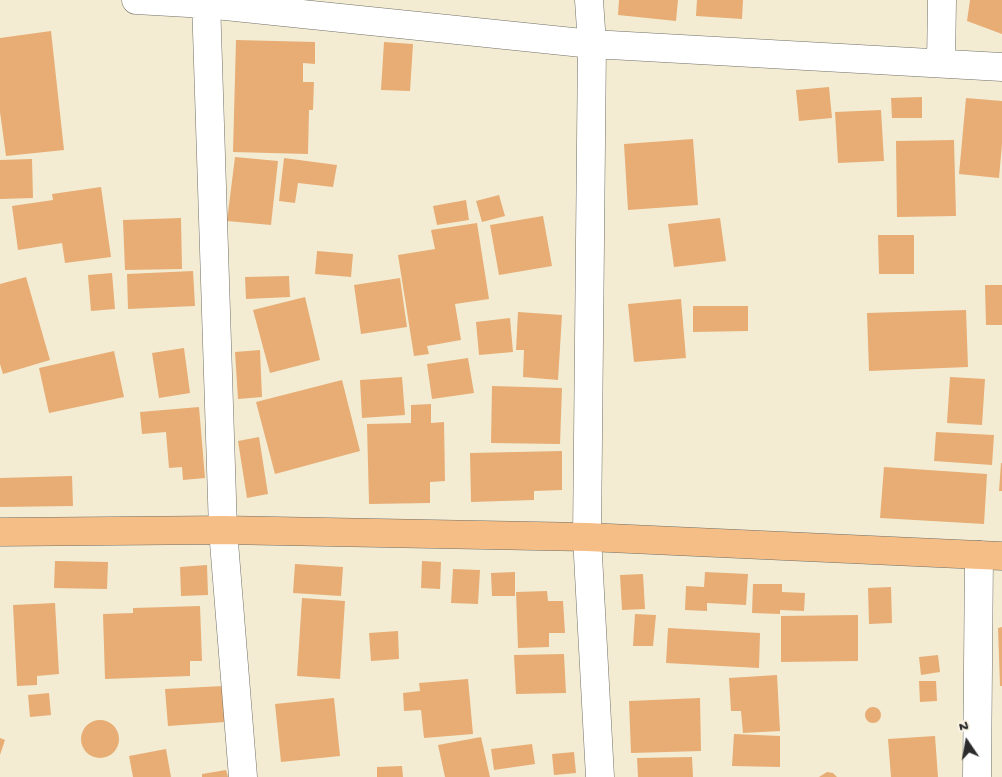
<!DOCTYPE html>
<style>
body{margin:0}
#map{position:relative;width:1002px;height:777px;overflow:hidden;background:#f3ecd3;font-family:"Gochi Hand",sans-serif}
canvas{display:block}
.north{position:absolute;left:942px;top:717px;width:50px;height:50px;-webkit-text-stroke:4px #fcf5e5;paint-order:stroke;rotate:348deg;font-size:14px;font-weight:700;line-height:20px;text-align:center;color:#2b2b2b}
.north::after{content:'';display:block;margin:auto;width:18px;height:22px;background:#2b2b2b;clip-path:polygon(50% 0,100% 100%,50% 72%,0 100%)}
</style>
<div id="map">
<canvas width="1002" height="777"></canvas>
<div class="north">N</div>
</div>
<script>
const context = document.querySelector('canvas').getContext('2d');
context.lineJoin = 'round';
function fill(path, color) { context.fillStyle = color; context.fill(path, 'evenodd'); }
function stroke(path, color, width, dash) { context.strokeStyle = color; context.lineWidth = width; context.lineCap = dash ? 'butt' : 'round'; context.setLineDash(dash || []); context.stroke(path); }
fill(new Path2D(`
 M619 0H678L676 21 618 15Z
 M697 0H743L742 19 696 16Z
 M970 0H1002V34L967 21Z
 M51 31 64 150 6 156 0 112V38Z
 M236 40 315 42V64L303 63V82H314L313 110H309L308 154 233 152Z
 M384 42 413 44 410 91 381 90Z
 M829 87 832 118 799 121 796 90Z
 M922 97V118H892L891 98Z
 M966 98 1002 101V144L999 178 959 174Z
 M881 110 884 161 838 163 835 112Z
 M693 139 698 205 628 210 624 144Z
 M954 140 956 216 897 217 896 141Z
 M235 157 278 161 271 225 227 221Z
 M284 158 337 165 333 187 298 183 295 203 279 201Z
 M32 159 33 198 0 199V160Z
 M101 187 111 257 65 263 62 243 18 250 12 206 53 200 52 194Z
 M499 195 505 216 482 222 476 201Z
 M466 200 469 220 437 225 433 206Z
 M543 216 552 266 499 275 490 225Z
 M181 218 182 269 125 270 123 220Z
 M720 218 726 261 674 267 668 224Z
 M477 223 489 299 455 304 461 340 427 346 429 354 414 356 398 255 435 249 431 230Z
 M878 235H914V274H879Z
 M317 251 353 254 351 277 315 274Z
 M193 271 195 306 128 309 127 274Z
 M112 273 115 309 91 311 88 275Z
 M289 276 290 297 246 299 245 277Z
 M26 277 50 360 3 374 0 364V284Z
 M400 278 407 327 361 334 354 285Z
 M985 285H1002V325H986Z
 M305 297 320 360 270 373 253 310Z
 M681 299 686 358 634 362 628 304Z
 M693 306H748V331L693 332Z
 M966 310 968 367 869 371 867 313Z
 M518 312 562 315 558 380 523 377 524 350H516Z
 M510 318 513 352 479 355 476 322Z
 M184 348 190 393 159 398 152 353Z
 M260 350 262 397 238 399 235 352Z
 M114 351 124 397 49 413 39 368Z
 M468 358 474 393 432 399 427 364Z
 M402 377 405 415 362 418 360 380Z
 M950 377 985 379 982 425 947 423Z
 M342 380 360 451 275 474 256 402Z
 M492 386 562 388 560 444 491 443Z
 M431 404V423L444 422 445 481 430 482V503L369 504 367 424 411 423V405Z
 M199 407 205 478 183 480 182 467 169 468 166 432 142 434 140 412Z
 M936 432 994 435 992 465 934 461Z
 M259 437 268 494 247 498 238 441Z
 M562 451V490L534 491V500L471 502 470 453Z
 M1001 463H1002V491H999Z
 M884 467 987 474 984 524 880 518Z
 M72 476 73 506 0 507V478Z
 M55 561 108 562 107 589 54 588Z
 M422 561 441 562 440 589 421 588Z
 M295 564 343 567 341 596 293 593Z
 M207 565 208 595 181 596 180 567Z
 M453 569 480 570 478 604 451 603Z
 M515 572V596H492L491 573Z
 M705 572 748 574 746 605 707 603V611L685 610 686 586 704 587Z
 M643 574 645 609 622 610 620 575Z
 M753 584H782V592L805 593 804 611 780 610V614L752 613Z
 M891 587 892 623 869 624 868 588Z
 M547 591 548 601H563L565 633H549V647L518 648 516 592Z
 M302 598 345 601 340 679 297 676Z
 M55 603 59 674 37 676V685L17 686 13 605Z
 M200 606 202 661H190V676L105 679 103 614 133 613V608Z
 M635 614 656 615 653 646H633Z
 M858 615V661L781 662V616Z
 M1002 627V686H1000L998 628Z
 M668 628 760 633 759 668 666 663Z
 M398 631 399 659 371 661 369 633Z
 M564 654 566 693 516 694 514 655Z
 M938 655 940 672 921 675 919 657Z
 M777 675 780 731 743 733 741 711H731L729 678Z
 M468 679 473 734 424 738 421 710 404 711 403 693 420 691 419 683Z
 M919 681H936L937 701 920 702Z
 M223 686 225 722 168 726 165 689Z
 M49 693 51 715 30 717 28 695Z
 M334 698 340 756 281 762 275 704Z
 M700 698 701 751 631 753 629 701Z
 M865 715a8 8 0 1 1 16 0a8 8 0 1 1-16 0Z
 M81 739a19 19 0 1 1 38 0a19 19 0 1 1-38 0Z
 M734 734 780 736V767L732 766Z
 M935 736 938 777H891L888 739Z
 M481 737 490 777H445L438 745Z
 M0 738 5 740 0 755Z
 M532 744 535 764 494 770 491 749Z
 M166 749 171 777H133L129 756Z
 M574 752 576 773 554 775 552 754Z
 M692 757 693 777H638L637 758Z
 M402 766 403 777H377V767Z
 M226 770 228 777H202V774Z
 M827 772 833 773 837 777H819Z`), '#e7ad74');
const minor = new Path2D(`
 M136 0 206 4 592 44 1002 67
 M206 0 223 530 243 777
 M589 0 592 44 587 537 600 777
 M941 63 942 0
 M977 777 979 555`);
const major = new Path2D(`
 M0 532 223 530 587 537 1002 556`);
stroke(minor, '#716f66', 29);
stroke(major, '#716f66', 29);
stroke(minor, '#fff', 28);
stroke(major, '#f6be87', 28);
</script>
